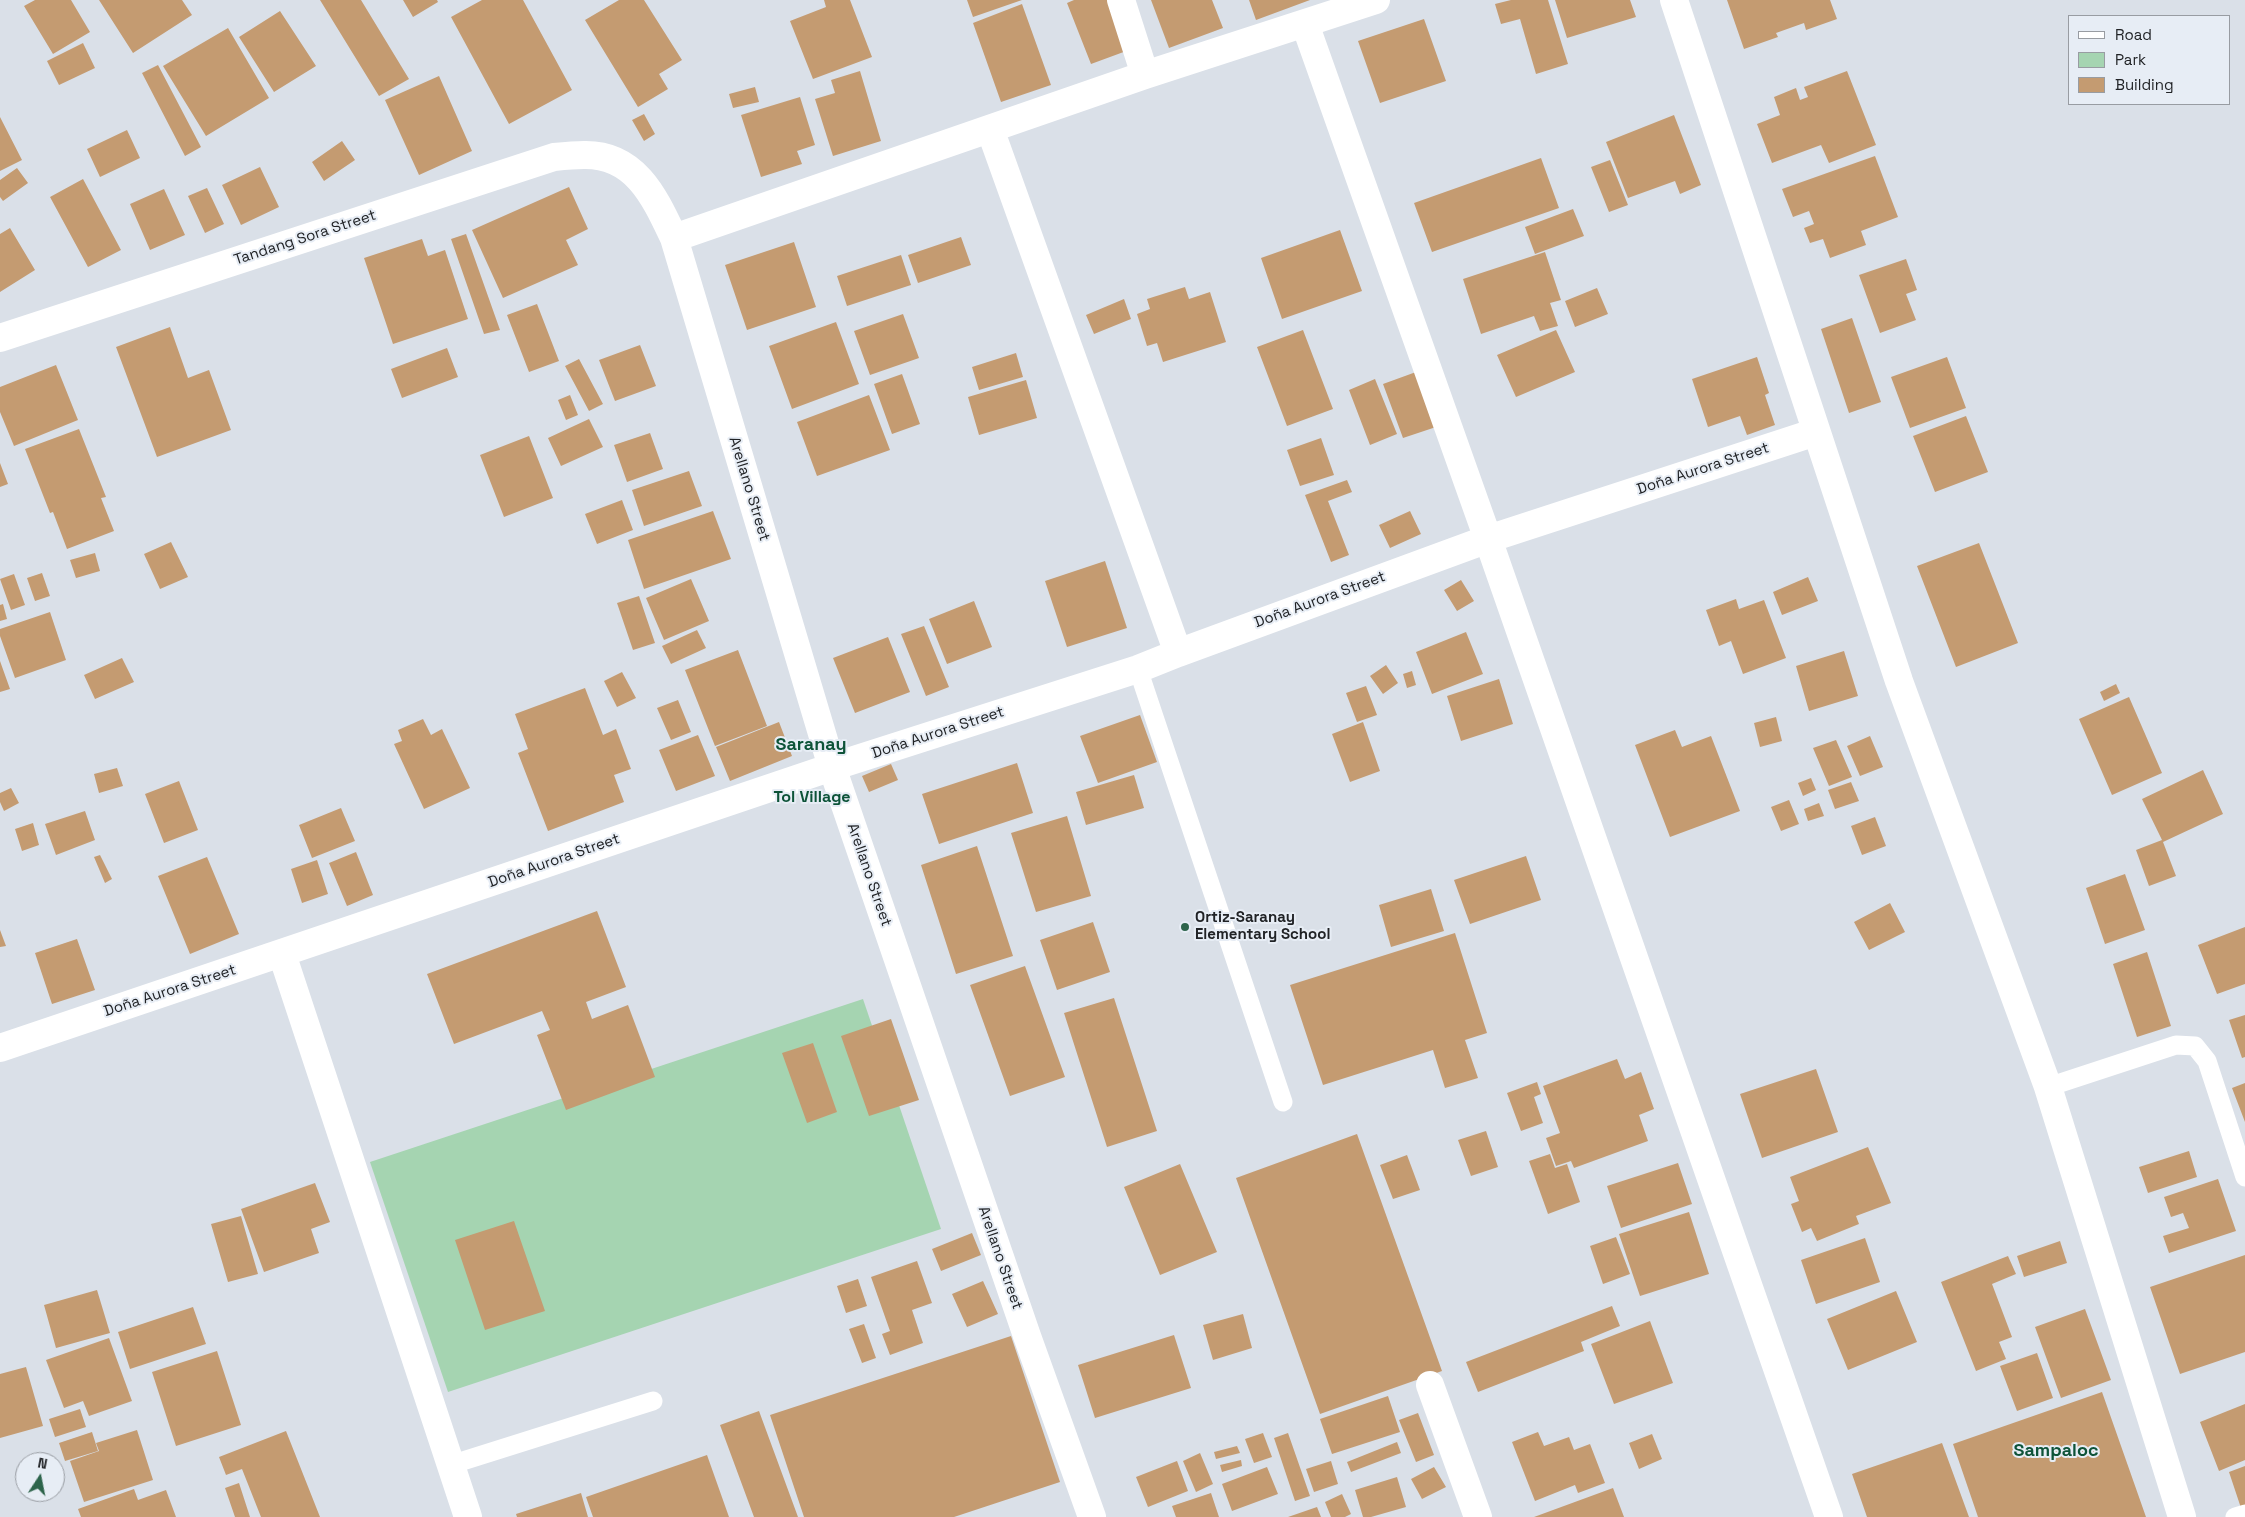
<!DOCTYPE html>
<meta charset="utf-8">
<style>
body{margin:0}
#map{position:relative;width:2245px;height:1517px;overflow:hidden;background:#dae0e8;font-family:"Space Grotesk",sans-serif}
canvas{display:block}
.legend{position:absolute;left:2068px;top:15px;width:162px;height:90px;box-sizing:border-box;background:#e7edf5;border:1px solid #989ca2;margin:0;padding:6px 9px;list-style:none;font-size:15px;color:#212326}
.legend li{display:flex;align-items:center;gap:10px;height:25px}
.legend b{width:25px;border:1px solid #989ca2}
.north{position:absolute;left:15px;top:1452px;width:50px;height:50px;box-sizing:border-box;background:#e7edf5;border:1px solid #989ca2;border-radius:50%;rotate:11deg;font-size:14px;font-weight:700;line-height:20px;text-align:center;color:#212326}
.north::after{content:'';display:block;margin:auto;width:18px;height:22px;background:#2d644b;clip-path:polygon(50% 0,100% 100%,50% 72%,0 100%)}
</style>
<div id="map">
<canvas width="2245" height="1517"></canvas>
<ul class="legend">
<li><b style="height:6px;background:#fff"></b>Road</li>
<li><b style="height:14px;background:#a5d4b1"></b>Park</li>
<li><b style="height:14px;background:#c49b71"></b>Building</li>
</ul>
<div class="north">N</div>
</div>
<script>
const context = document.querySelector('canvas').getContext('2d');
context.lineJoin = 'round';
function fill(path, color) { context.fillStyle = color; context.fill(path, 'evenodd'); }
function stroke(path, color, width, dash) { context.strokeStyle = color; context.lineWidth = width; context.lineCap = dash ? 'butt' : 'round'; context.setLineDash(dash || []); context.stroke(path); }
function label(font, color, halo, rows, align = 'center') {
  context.font = font + ' "Space Grotesk",sans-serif'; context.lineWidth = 4; context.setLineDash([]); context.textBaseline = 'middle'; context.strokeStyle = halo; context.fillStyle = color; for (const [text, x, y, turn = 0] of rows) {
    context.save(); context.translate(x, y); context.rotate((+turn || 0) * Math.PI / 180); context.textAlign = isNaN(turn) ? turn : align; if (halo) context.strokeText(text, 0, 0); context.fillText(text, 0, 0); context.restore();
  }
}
fill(new Path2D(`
 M863 999 941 1229 448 1392 370 1162Z`), '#a5d4b1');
fill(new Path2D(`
 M35 0H71L90 32 53 54 24 6Z
 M99 0H182L192 15 133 53Z
 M320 0H361L409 79 379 96Z
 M403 0H437L438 2 413 17Z
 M482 0H523L572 90 509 124 451 17Z
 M619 0H644L682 60 659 74 668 89 638 107 585 20Z
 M824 0H850L872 57 813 79 790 21 826 7Z
 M967 0H1022L973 17Z
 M1074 0H1111L1129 50 1091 64 1067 3Z
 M1151 0H1212L1223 28 1169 48Z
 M1249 0H1310L1256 20Z
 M1511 0H1548L1568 64 1536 74 1520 19 1501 24 1495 4Z
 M1555 0H1630L1636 17 1567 38Z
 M1727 0H1830L1837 19 1806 30 1804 23 1776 33 1778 37 1744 49Z
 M1022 4 1051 85 1001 102 973 23Z
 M280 11 316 66 274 92 239 37Z
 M1424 19 1446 81 1380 103 1358 41Z
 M228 28 269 98 206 136 163 66Z
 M83 43 95 68 59 85 47 61Z
 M158 65 201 147 185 156 142 73Z
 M860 71 881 141 833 156 815 99 835 93 831 80Z
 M1847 71 1876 145 1829 163 1821 145 1772 163 1757 124 1780 115 1774 97 1796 88 1800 100 1808 97 1804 87Z
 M439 76 472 151 419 175 385 100Z
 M755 87 759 102 733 108 729 94Z
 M800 97 815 145 797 151 802 164 761 177 741 115Z
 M644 114 655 134 644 141 632 120Z
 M1674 115 1701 185 1680 194 1675 181 1628 198 1606 142Z
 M0 117 22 160 0 171Z
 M127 130 140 158 100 177 87 149Z
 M342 141 355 160 324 181 312 162Z
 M1875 156 1898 217 1861 231 1866 245 1830 258 1823 239 1810 243 1804 228 1814 224 1809 211 1793 217 1782 189Z
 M1541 158 1559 208 1432 252 1414 203Z
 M1610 160 1628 205 1609 212 1591 167Z
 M260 167 279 207 241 225 222 185Z
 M17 168 28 183 3 201 0 197V180Z
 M83 179 121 250 88 267 50 197Z
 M569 187 588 229 566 240 578 265 503 298 472 230Z
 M207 188 224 224 205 233 188 196Z
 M164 189 185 235 150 250 130 204Z
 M1573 209 1584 236 1535 254 1525 227Z
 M10 228 35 270 0 292V234Z
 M1340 230 1362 291 1282 319 1261 258Z
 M466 234 500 330 484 334 451 239Z
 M961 237 971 265 918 283 908 255Z
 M422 239 428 256 445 250 468 319 393 344 364 258Z
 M794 242 816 307 747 330 725 265Z
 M1545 252 1561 300 1550 303 1558 326 1540 331 1534 316 1481 334 1463 279Z
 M901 255 911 285 847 306 837 276Z
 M1906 259 1917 290 1906 294 1916 320 1880 333 1859 275Z
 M1185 287 1189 299 1210 292 1226 342 1163 362 1157 343 1147 346 1137 314 1150 309 1147 299Z
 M1597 288 1608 314 1575 327 1565 301Z
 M1124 299 1131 319 1094 334 1086 315Z
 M537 304 559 361 529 372 507 315Z
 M903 314 919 358 870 375 854 331Z
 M1852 318 1881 402 1849 413 1821 329Z
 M836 322 859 384 792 409 769 346Z
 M170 327 188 378 209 370 231 430 157 457 116 347Z
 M1303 330 1333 409 1287 426 1257 347Z
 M1556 330 1575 372 1516 397 1497 355Z
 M640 345 656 386 615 401 599 360Z
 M447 348 458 377 402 398 391 369Z
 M1016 353 1023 377 979 390 972 367Z
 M1757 357 1769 393 1765 395 1775 425 1747 435 1740 416 1708 427 1692 379Z
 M1947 357 1966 408 1910 428 1891 377Z
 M579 359 603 404 589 411 565 366Z
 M56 365 78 420 14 446 0 412V387Z
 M1416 372 1436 427 1403 438 1383 384Z
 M902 374 920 424 892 434 874 384Z
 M1375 379 1397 434 1370 445 1349 390Z
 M1026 380 1037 418 979 435 968 397Z
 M570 395 578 415 566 420 558 400Z
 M869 395 890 450 817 476 797 422Z
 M1966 416 1988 472 1935 492 1913 436Z
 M589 419 603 447 561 466 548 438Z
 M79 429 106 497 101 498 114 531 67 549 53 512 50 513 25 449Z
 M650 433 663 469 627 482 614 445Z
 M529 436 553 498 504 517 480 455Z
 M1321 438 1334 475 1300 486 1287 450Z
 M0 463 8 484 0 487Z
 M689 471 702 506 644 526 632 490Z
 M1347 480 1352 492 1328 501 1349 555 1331 562 1305 495Z
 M622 500 633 530 597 544 585 514Z
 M713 511 731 559 644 589 628 540Z
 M1410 511 1421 534 1390 548 1379 525Z
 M171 542 188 577 160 589 144 554Z
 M1979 543 2018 643 1956 667 1917 566Z
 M95 553 100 571 76 578 70 560Z
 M1105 561 1127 628 1067 647 1045 581Z
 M42 573 50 596 35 601 27 578Z
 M14 574 25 605 11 610 0 579Z
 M1808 577 1818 601 1782 615 1773 592Z
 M691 579 709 621 664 640 646 598Z
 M1461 580 1474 601 1457 611 1444 590Z
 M639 596 655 643 633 650 617 603Z
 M1736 599 1739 609 1764 600 1786 658 1743 674 1731 641 1719 646 1706 610Z
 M974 601 992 647 947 664 929 619Z
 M3 604 7 619 0 621V605Z
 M50 612 66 660 15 678 0 636V629Z
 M924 626 949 687 926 696 901 634Z
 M697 630 706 648 671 664 662 646Z
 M1466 632 1483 674 1432 694 1416 652Z
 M888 637 910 692 855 713 833 658Z
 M738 650 767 726 715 746 685 670Z
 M1844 651 1858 696 1809 711 1796 666Z
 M122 658 134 682 95 699 84 675Z
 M0 661 10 689 0 692Z
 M1386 665 1398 683 1383 694 1370 676Z
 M1412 671 1416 685 1407 688 1403 674Z
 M622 672 636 698 617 707 604 681Z
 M1499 679 1513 724 1461 741 1447 696Z
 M2116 684 2120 693 2104 701 2100 692Z
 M1366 686 1377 715 1357 722 1346 693Z
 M585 688 603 735 616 729 631 769 614 775 624 802 548 831 518 753 528 749 515 714Z
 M2129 697 2162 773 2112 795 2079 719Z
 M678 700 691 732 671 740 657 708Z
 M1140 715 1157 762 1098 783 1080 736Z
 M1776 717 1782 741 1760 747 1754 723Z
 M423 719 431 735 442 729 470 788 424 809 394 744 402 741 398 730Z
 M779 722 792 756 730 781 716 747Z
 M1363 722 1380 771 1350 782 1332 734Z
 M1675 730 1682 747 1711 736 1740 811 1670 837 1635 745Z
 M698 735 715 776 676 791 659 750Z
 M1870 736 1883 767 1860 776 1847 746Z
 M1836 740 1852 777 1829 786 1813 748Z
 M1017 763 1033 813 939 844 922 794Z
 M891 764 898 780 869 792 862 776Z
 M117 768 123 786 99 793 94 774Z
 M2203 770 2223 814 2163 842 2176 876 2149 886 2136 850 2162 840 2142 799Z
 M1134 775 1144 808 1086 825 1076 792Z
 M1811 778 1816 790 1803 796 1798 783Z
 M179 781 198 830 164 843 145 794Z
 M1851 782 1859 801 1835 809 1828 790Z
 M11 788 19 803 4 811 0 802V793Z
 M1789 800 1799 824 1781 831 1771 807Z
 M1819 803 1824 816 1808 821 1804 809Z
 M341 808 355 841 312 858 299 825Z
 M85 811 95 840 56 855 45 824Z
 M1067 816 1091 896 1036 912 1011 833Z
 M1875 817 1886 846 1862 855 1851 826Z
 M33 823 39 845 22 851 15 829Z
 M977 846 1013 956 956 974 921 865Z
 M356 852 373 895 347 906 329 863Z
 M100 855 112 879 105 883 94 857Z
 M1526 856 1541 900 1470 924 1454 880Z
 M207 857 239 934 190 954 158 876Z
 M317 860 328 894 302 903 291 869Z
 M2125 874 2145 930 2105 944 2086 888Z
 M1431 889 1444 931 1391 947 1379 905Z
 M1890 903 1905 932 1869 950 1854 922Z
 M597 911 626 987 586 1002 592 1019 628 1005 655 1077 566 1110 537 1035 550 1030 542 1011 454 1044 427 974Z
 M1093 922 1110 972 1057 990 1040 940Z
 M2245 927V984L2217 994 2198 945Z
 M0 930 6 946 0 947Z
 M1455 933 1487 1033 1465 1040 1478 1078 1445 1088 1433 1050 1323 1085 1290 985Z
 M77 939 95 990 52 1004 35 953Z
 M2147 952 2171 1026 2137 1037 2113 964Z
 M1025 966 1065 1077 1010 1096 970 985Z
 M1114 998 1157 1131 1107 1147 1064 1013Z
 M2245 1015V1057L2242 1058 2229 1020Z
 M891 1019 919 1100 869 1116 841 1036Z
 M813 1043 837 1112 807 1123 782 1053Z
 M1617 1059 1625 1079 1641 1072 1654 1109 1639 1115 1648 1141 1574 1168 1571 1161 1556 1166 1546 1138 1560 1133 1543 1086Z
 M1816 1069 1838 1132 1762 1158 1740 1094Z
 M1537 1082 1541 1094 1534 1097 1543 1123 1521 1131 1507 1093Z
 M2245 1083V1122L2232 1088Z
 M1486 1131 1498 1167 1471 1176 1458 1140Z
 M1357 1134 1442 1371 1320 1414 1236 1178Z
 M1868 1147 1891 1203 1856 1216 1859 1224 1817 1241 1811 1228 1802 1232 1791 1204 1799 1201 1790 1177Z
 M2189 1151 2197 1177 2148 1193 2139 1167Z
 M1550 1154 1555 1168 1567 1164 1580 1202 1548 1214 1529 1161Z
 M1407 1155 1420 1190 1393 1199 1380 1165Z
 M1678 1163 1692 1204 1621 1228 1607 1186Z
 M1180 1164 1217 1252 1160 1275 1124 1187Z
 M2218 1179 2236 1231 2169 1253 2163 1236 2189 1228 2183 1213 2171 1217 2164 1197Z
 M315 1183 330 1222 311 1229 319 1253 264 1272 241 1209Z
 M1689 1212 1709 1274 1640 1296 1619 1234Z
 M241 1216 258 1274 228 1282 211 1224Z
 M514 1221 545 1311 485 1330 455 1240Z
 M972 1233 981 1255 941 1271 932 1249Z
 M1616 1237 1630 1274 1603 1284 1590 1246Z
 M1865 1238 1880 1282 1816 1304 1801 1260Z
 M2060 1241 2067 1263 2024 1277 2017 1256Z
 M2245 1255V1352L2180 1374 2150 1287Z
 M2008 1256 2016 1274 1992 1284 2012 1337 1999 1342 2006 1359 1976 1371 1941 1282Z
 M917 1261 932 1303 912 1310 923 1343 890 1355 882 1334 890 1331 871 1277Z
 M858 1279 867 1306 846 1313 837 1286Z
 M983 1281 998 1314 967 1327 952 1294Z
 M97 1290 110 1333 56 1348 44 1305Z
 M1896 1291 1917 1342 1848 1370 1827 1319Z
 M1612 1306 1620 1326 1581 1342 1584 1351 1478 1392 1466 1362Z
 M193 1307 206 1344 130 1369 118 1332Z
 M2085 1309 2111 1380 2061 1398 2035 1327Z
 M1243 1314 1252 1348 1213 1360 1203 1325Z
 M1650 1321 1673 1383 1614 1404 1591 1344Z
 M864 1324 876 1358 862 1363 849 1329Z
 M1174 1335 1191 1388 1095 1418 1078 1365Z
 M1011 1336 1060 1482 954 1517H804L770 1415Z
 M109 1338 132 1401 89 1416 83 1401 64 1408 46 1360Z
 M217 1351 241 1425 176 1446 152 1372Z
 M2037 1353 2053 1398 2017 1411 2000 1366Z
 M26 1367 43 1426 0 1438V1374Z
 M2102 1392 2146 1517H1978L1953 1444Z
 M1388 1396 1400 1432 1332 1454 1320 1419Z
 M2245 1404V1460L2219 1471 2200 1422Z
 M80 1409 86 1427 55 1437 49 1419Z
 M759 1411 798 1517H754L720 1425Z
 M1418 1413 1434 1455 1416 1462 1399 1420Z
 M137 1430 153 1480 84 1502 70 1461 99 1451 96 1443Z
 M286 1431 320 1517H261L242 1469 226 1475 219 1457Z
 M92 1432 98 1451 65 1461 59 1443Z
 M1538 1432 1544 1446 1569 1437 1574 1450 1590 1444 1605 1483 1578 1493 1575 1485 1535 1501 1512 1442Z
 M1263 1433 1272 1457 1254 1463 1245 1439Z
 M1288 1433 1310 1496 1295 1501 1274 1438Z
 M1652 1434 1662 1459 1639 1469 1629 1443Z
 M1397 1442 1401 1453 1351 1472 1347 1462Z
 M1942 1443 1969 1517H1867L1852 1474Z
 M1237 1446 1240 1453 1216 1459 1214 1452Z
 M1200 1453 1213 1484 1196 1492 1183 1461Z
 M707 1455 729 1517H593L586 1497Z
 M1241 1460 1242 1466 1222 1472 1220 1465Z
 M1177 1461 1188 1491 1148 1507 1136 1477Z
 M1331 1461 1338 1484 1314 1492 1306 1469Z
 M2245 1466V1506L2241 1508 2229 1472Z
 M1267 1467 1278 1494 1232 1511 1222 1484Z
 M1434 1467 1446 1487 1422 1499 1411 1479Z
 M1397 1477 1406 1507 1371 1517H1363L1355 1490Z
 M239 1483 250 1517H235L225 1488Z
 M1613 1488 1624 1517H1534Z
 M134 1489 138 1500 166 1490 176 1517H81L78 1509Z
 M581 1493 588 1517H517L516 1514Z
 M1211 1493 1219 1517H1176L1172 1506Z
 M1342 1494 1351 1514 1345 1517H1331L1325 1502Z
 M1317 1507 1321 1517H1288Z`), '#c49b71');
stroke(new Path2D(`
 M1138 669 1283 1102
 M2048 1087 2176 1045 2195 1046 2207 1061 2245 1177
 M450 1465 653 1401
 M2235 1517 2245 1514`), '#fff', 19);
stroke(new Path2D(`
 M1121 0 1145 75
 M1674 0 1899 681 2048 1087 2182 1517
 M1305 24 1488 539 1829 1517
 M990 129 1178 653
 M674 238 1145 75 1376 0
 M0 338 554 157C564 156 574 155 584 155 636 154 655 198 674 238L832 767 1027 1336 1092 1517
 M282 954 468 1517
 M0 1048 832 767 1138 669 1178 653 1488 539 1816 432
 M1430 1385 1478 1517`), '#fff', 28);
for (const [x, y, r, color] of [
 [1185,927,5,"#2d644b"]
]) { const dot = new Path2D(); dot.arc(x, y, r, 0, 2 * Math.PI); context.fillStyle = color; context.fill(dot); stroke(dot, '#e7edf5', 2); }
label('15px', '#212326', '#e7edf5', [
 ["Tandang Sora Street",305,238,-18],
 ["Doña Aurora Street",1703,469,-18],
 ["Arellano Street",749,489,73],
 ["Doña Aurora Street",1320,600,-20],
 ["Doña Aurora Street",938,733,-18],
 ["Doña Aurora Street",554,861,-19],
 ["Arellano Street",869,875,71],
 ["Doña Aurora Street",170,991,-18],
 ["Arellano Street",1000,1258,71]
]);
label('bold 15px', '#212326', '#e7edf5', [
 ["Ortiz-Saranay",1195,918],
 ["Elementary School",1195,935]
], 'left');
label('bold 16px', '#0d5338', '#e7edf5', [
 ["Tol Village",812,798]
]);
label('bold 18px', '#0d5338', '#e7edf5', [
 ["Saranay",811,745],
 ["Sampaloc",2056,1451]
]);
</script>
